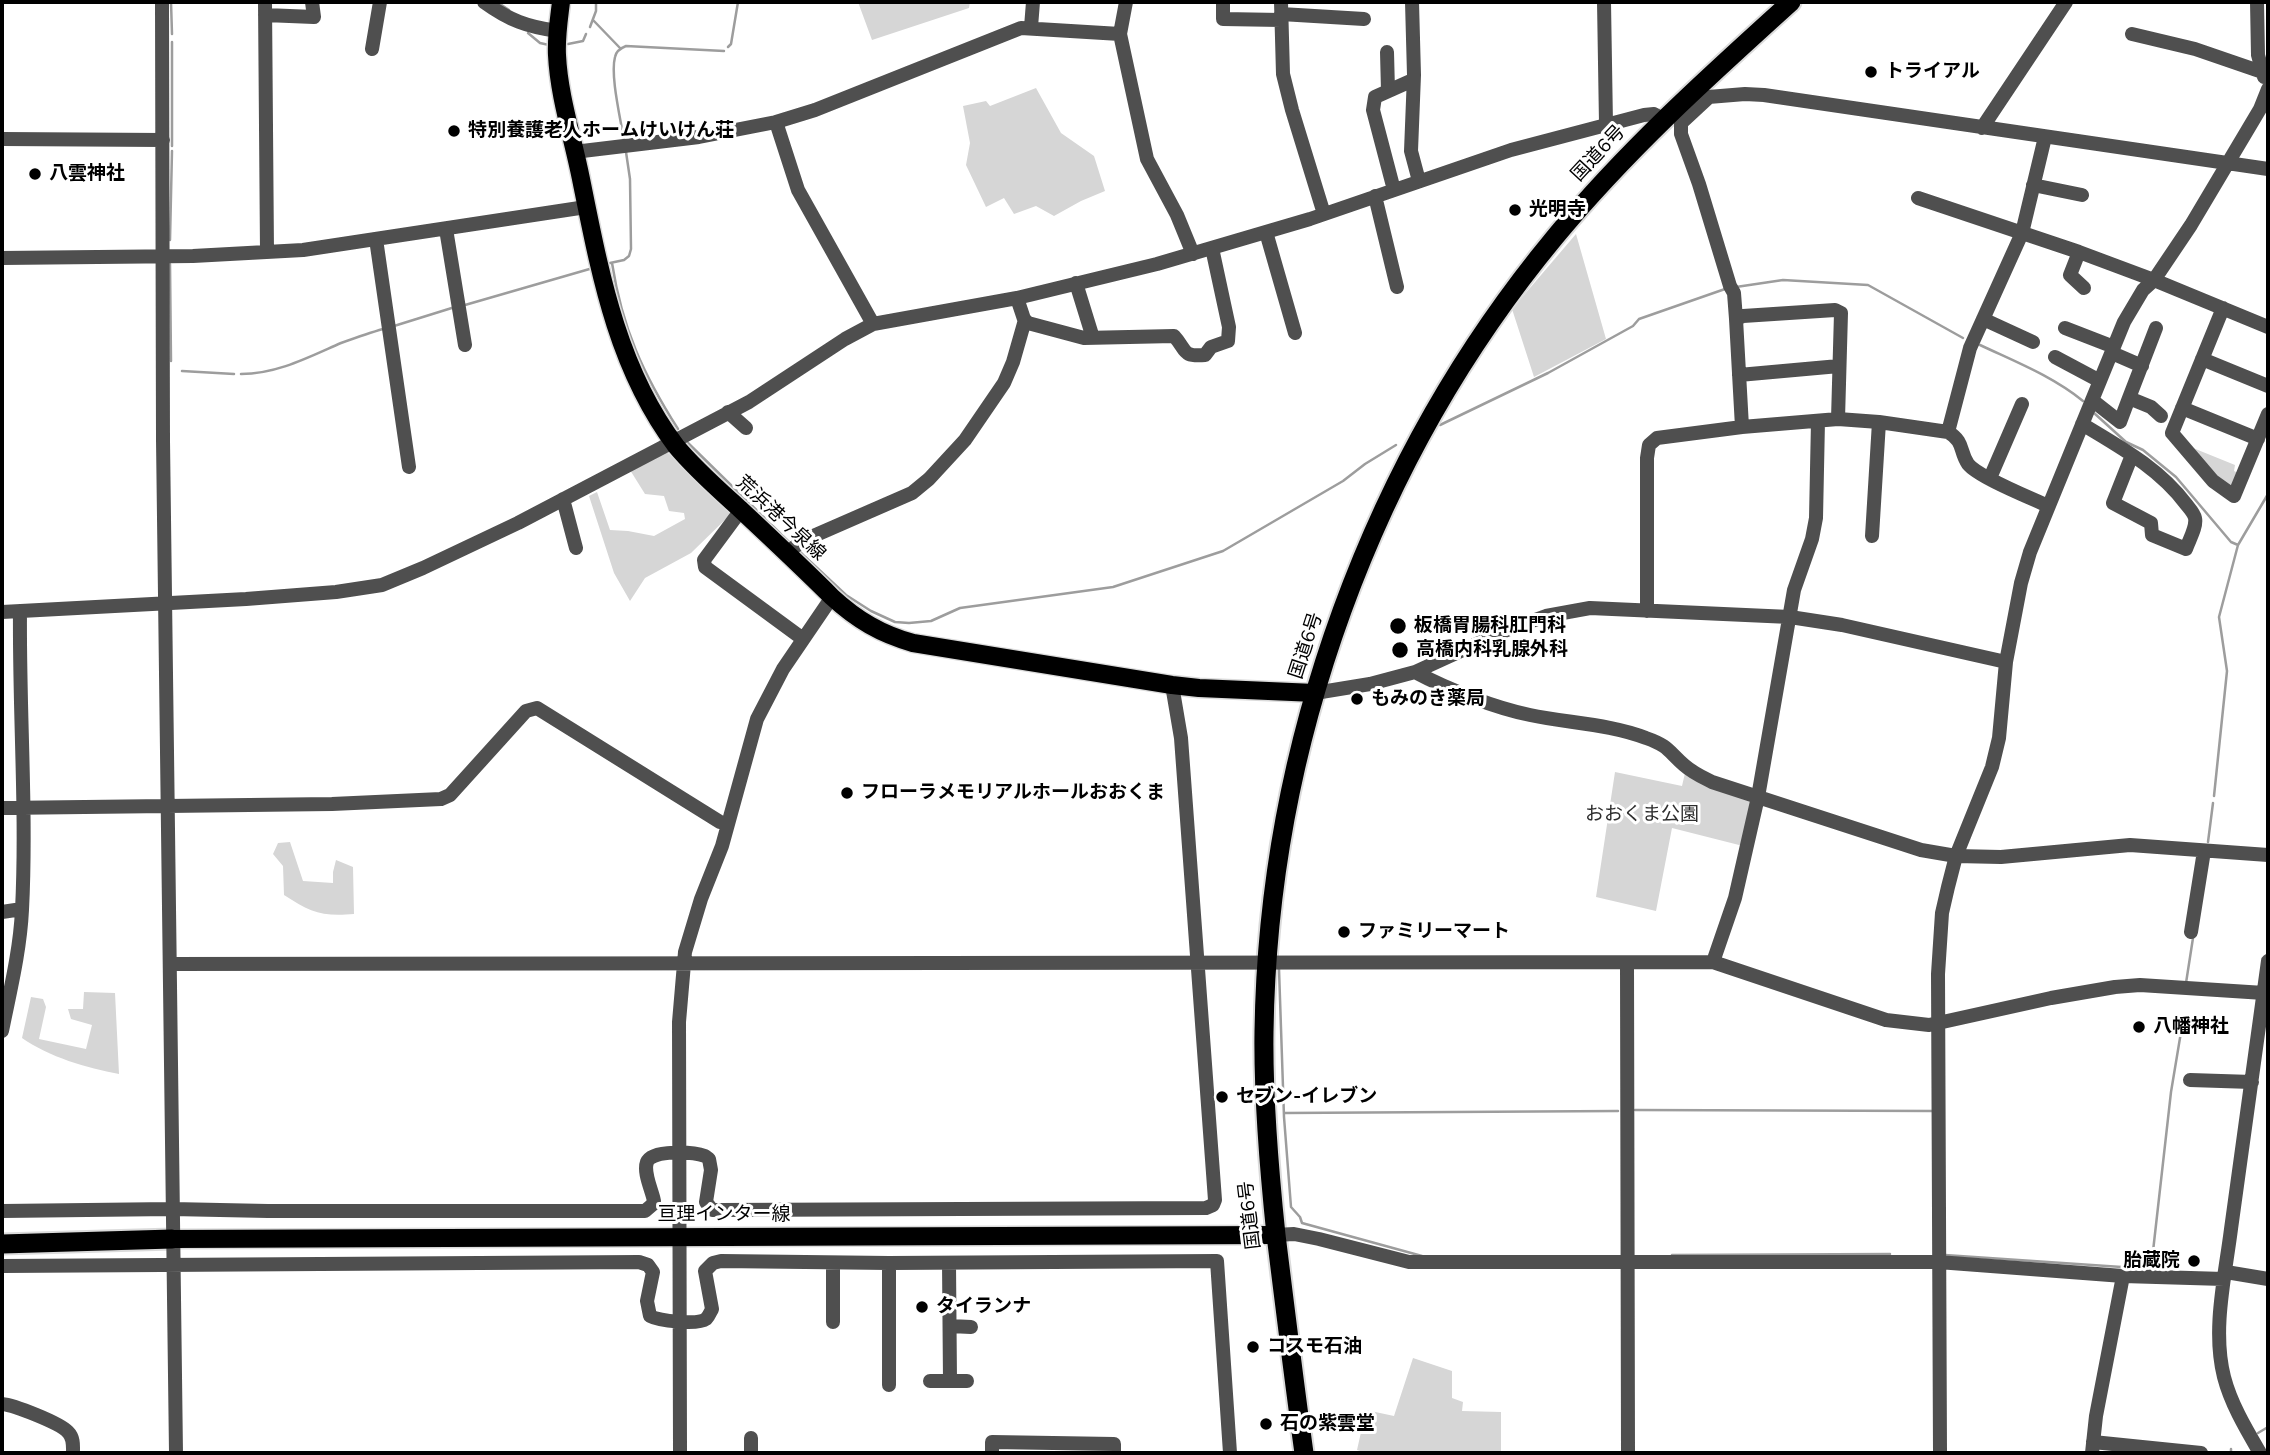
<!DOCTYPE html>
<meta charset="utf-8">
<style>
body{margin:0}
#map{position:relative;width:2270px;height:1455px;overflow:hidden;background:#fff;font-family:"Nunito Sans",sans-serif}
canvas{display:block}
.frame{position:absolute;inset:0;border:4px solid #000;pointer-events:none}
</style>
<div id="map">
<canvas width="2270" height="1455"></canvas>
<div class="frame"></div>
</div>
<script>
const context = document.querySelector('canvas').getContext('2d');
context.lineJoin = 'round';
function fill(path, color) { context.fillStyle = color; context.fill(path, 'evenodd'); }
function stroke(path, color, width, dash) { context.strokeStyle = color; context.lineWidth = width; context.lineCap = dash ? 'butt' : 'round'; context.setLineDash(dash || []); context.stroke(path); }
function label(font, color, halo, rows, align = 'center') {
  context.font = font + ' "Nunito Sans","Noto Sans JP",sans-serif'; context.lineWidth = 6; context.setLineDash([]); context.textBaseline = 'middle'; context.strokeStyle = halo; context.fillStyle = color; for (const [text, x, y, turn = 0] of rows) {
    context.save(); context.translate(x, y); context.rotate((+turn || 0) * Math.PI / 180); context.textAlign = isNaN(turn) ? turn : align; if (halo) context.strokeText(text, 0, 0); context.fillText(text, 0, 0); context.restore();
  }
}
fill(new Path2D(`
 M858 2H970L969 8 872 40Z
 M1036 88 1061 133 1094 156 1105 191 1081 201 1054 216 1036 206 1014 214 1004 198 986 207 966 165 970 143 963 106 986 101 990 106Z
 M1576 234 1606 339 1534 377 1512 309Z
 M2193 448 2235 465 2234 471 2238 473 2235 485 2227 487Z
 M666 452 680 461 732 513 691 553 645 578 630 601 614 573 589 496 597 492 610 530 628 531 654 536 685 519 684 513 669 511 664 496 645 494 630 470Z
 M1615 772 1682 786 1685 773 1751 802 1743 846 1672 828 1656 911 1596 897Z
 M290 842 303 881 333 883V872L336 860 353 867 354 914C322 917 310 912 284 895L283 866 273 854 278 843Z
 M84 992 115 993 119 1074C87 1068 49 1057 22 1038L31 997 43 999 46 1007 39 1039 86 1049 92 1025 71 1019 68 1009H83Z
 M1413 1358 1452 1371V1398L1463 1402 1462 1411 1501 1412V1453H1367L1357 1450 1366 1410 1394 1416Z`), '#d6d6d6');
stroke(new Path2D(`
 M171 2 172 34
 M497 2 509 10
 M593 20 620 48
 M590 27 596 11V2
 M528 33 540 43 549 45
 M172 42V146
 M568 44 583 41 586 34
 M728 47 731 44 738 2
 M624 141C621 120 610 76 615 57 616 51 621 48 626 46L724 51
 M170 240 172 151
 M610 263 624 260 629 256 631 249 630 179 626 152
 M612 263C622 328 643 374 678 429
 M170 264 171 361
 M1736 287 1783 280 1868 285 1963 338
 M465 305 593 268
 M394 326 455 307
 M1980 345C2016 362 2052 376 2083 401
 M182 371 234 374
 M241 374C277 374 309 357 341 343 355 338 369 333 383 329
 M2094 413 2126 442 2143 450 2176 477 2231 542 2238 545 2268 494
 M1440 425 1548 373 1633 326 1639 319 1725 289
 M686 441 791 544
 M799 551 846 595 871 611 895 622 909 623 931 621 960 608 1113 587 1223 551 1343 481 1365 464 1396 445
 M2214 796 2227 671 2219 617 2238 545
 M2208 842 2213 803
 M1279 969 1284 1117 1291 1207 1300 1217 1302 1223 1422 1256
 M2186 983 2193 938
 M1635 1110 1933 1111
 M1285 1113 1618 1111
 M1672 1255 1890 1254
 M1945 1255 2151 1269 2171 1092 2181 1032
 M2258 1433 2268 1427
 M2231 1453V1449`), '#9d9d9d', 2.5);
const major = new Path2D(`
 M561 2C559 19 556 37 557 55 559 97 573 138 581 179 600 273 617 368 676 446 695 469 718 489 740 509 771 538 802 567 832 597 857 620 881 634 913 643L1172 685 1199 688 1315 693
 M172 1239 1276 1235`);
const highway = new Path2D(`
 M2 1244 172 1239
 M1304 1453C1294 1381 1285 1308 1276 1235 1269 1168 1263 1100 1264 1032 1268 745 1372 458 1555 237 1626 151 1708 77 1791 2`);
stroke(major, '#dbdbdb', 21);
stroke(highway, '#dbdbdb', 23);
stroke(new Path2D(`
 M162 2 163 440 176 1453
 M265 2 267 252
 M484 2C509 20 527 27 558 31
 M1223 2V19L1281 20
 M1281 2 1283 74 1292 110 1324 214
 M1412 2 1414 75 1411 151 1419 181
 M1604 2 1606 124
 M2257 2 2258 55 2264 77
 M1281 14 1364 19
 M265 15 314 17 312 2
 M1031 27 1033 2
 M1120 34 1126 2
 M2132 34 2195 49 2262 72
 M372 49 380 2
 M1387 52 1388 91
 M1709 97 1681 123V134L1699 184 1730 286 1734 293 1736 319
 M1684 99 1745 94 1764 95 2268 169
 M776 122 798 190 873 324
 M1982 128 2066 2
 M2 139 163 140
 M574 152 699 137 776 122 815 110 1021 28 1120 34 1147 159 1177 215 1193 254
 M2033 185 2082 195
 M1394 190 1373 110 1375 97 1413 80
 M1375 196 1397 287
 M1918 198 2079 252 2154 280 2268 327
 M446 229 465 345
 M1266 232 1295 333
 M376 239 409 467
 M2079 252 2070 275 2084 288
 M2 258 193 256 303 250 586 207
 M1076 283 1093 338
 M1017 298 1024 319 1028 323 1084 338 1174 336C1187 350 1181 357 1205 355L1211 347 1228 341 1229 327 1212 248
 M2223 308 2172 433 2213 481 2234 496 2268 414
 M1983 319 2033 342
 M2065 328 2114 347
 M2156 328 2129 398 2151 407 2161 416
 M2112 353 2142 366
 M2055 357 2100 381
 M2202 359 2268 386
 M1739 375 1839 366
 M2092 400 2120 422 2129 398
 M2182 408 2258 439
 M728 412 746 428
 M2082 424C2120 447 2159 468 2186 504 2189 508 2194 513 2195 518 2197 527 2189 540 2186 549L2152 535 2151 523 2113 503 2132 455
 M1742 427 1736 319 1743 316 1835 310 1841 313 1838 419
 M1948 432 1970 348 2022 233 2045 137
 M1990 478 2022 404
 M563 499 576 548
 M741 510 704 560 705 567 803 639
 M1872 536 1879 422
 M787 553 802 541 912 493 929 479 965 440 1004 383 1013 362 1025 320
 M1647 611V458L1649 445 1657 438 1742 427 1838 419 1879 422 1948 432C1965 442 1959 451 1968 464 1978 477 2031 498 2048 506
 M2 612 246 599 336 592 382 585 423 568 518 523 749 402 845 339 873 324 1017 298 1157 264 1310 219 1511 150 1644 115 1654 114 1663 119
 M1415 672C1447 689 1495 708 1530 715 1568 723 1610 724 1646 738 1669 746 1668 751 1684 765 1693 773 1702 777 1712 782L1921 850 1956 856 2001 857 2130 845 2268 855
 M1315 693 1370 684 1415 672 1507 630 1546 616 1590 608 1790 617 1842 625 2006 662
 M2 808 332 804 441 799 450 795 526 711 537 708 720 822 728 824
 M2 912 22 909
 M2191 932 2204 851
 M1713 962 1735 898 1758 797 1794 590 1812 539 1816 518 1818 421
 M1627 963 1628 1453
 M170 964 1713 962 1886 1020 1929 1025 2051 998 2115 987 2140 985 2264 993
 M2 1031C10 991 20 951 22 910 27 811 19 711 20 611
 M2190 1080 2252 1082
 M2 1211 172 1209 268 1211H645L652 1205 654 1201C652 1190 643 1173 647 1162 652 1149 694 1152 705 1156L709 1159 711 1170 706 1202 712 1210H719L1206 1208 1213 1205 1215 1200 1181 738 1172 685
 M1276 1235 1294 1234 1319 1239 1409 1262H1938L2123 1276 2224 1279
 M949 1263 950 1381
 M2 1266 639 1262 648 1265 653 1272 647 1301 650 1316C659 1321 698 1325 706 1319 709 1316 710 1313 712 1309L705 1271 713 1263 721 1261 889 1263 1217 1261 1230 1453
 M2226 1272 2268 1279
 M833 1322V1263
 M950 1326 971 1327
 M930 1381H967
 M889 1385V1263
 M2 1404C14 1405 60 1423 68 1432 74 1438 73 1446 73 1453
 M751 1438V1453
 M2093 1442 2201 1453
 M680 1453 679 1022 685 952 701 899 722 846 757 719 783 669 832 597
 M992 1453V1442L1114 1444V1453
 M1940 1453 1938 974 1942 913 1948 887 1956 856 1992 767 1999 738 2006 662 2021 583 2030 552 2124 322 2143 290 2154 280 2191 225 2260 109 2268 89
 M2092 1453 2096 1416 2123 1276
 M2260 1453C2246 1429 2231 1404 2224 1377 2212 1330 2225 1277 2231 1229 2243 1140 2256 1051 2268 961`), '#4f4f4f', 14);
stroke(major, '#000', 18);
stroke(highway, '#000', 19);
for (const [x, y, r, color] of [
 [1871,72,7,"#000"],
 [454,131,7,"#000"],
 [35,174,7,"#000"],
 [1515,210,7,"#000"],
 [1398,626,9,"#000"],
 [1400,650,9,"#000"],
 [1357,699,7,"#000"],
 [847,793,7,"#000"],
 [1344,932,7,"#000"],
 [2139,1027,7,"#000"],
 [1222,1097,7,"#000"],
 [2194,1261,7,"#000"],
 [922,1307,7,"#000"],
 [1253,1347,7,"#000"],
 [1266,1424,7,"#000"]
]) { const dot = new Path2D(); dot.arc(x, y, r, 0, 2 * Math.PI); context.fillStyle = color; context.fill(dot); stroke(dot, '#fff', 2.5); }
label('bold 19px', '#000', '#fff', [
 ["トライアル",1885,72],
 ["特別養護老人ホームけいけん荘",468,131],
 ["八雲神社",49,174],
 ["光明寺",1529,210],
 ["板橋胃腸科肛門科",1414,626],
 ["高橋内科乳腺外科",1416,650],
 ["もみのき薬局",1371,699],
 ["フローラメモリアルホールおおくま",861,793],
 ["ファミリーマート",1358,932],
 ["八幡神社",2153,1027],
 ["セブン-イレブン",1236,1097],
 ["胎蔵院",2180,1261,"right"],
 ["タイランナ",936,1307],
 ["コスモ石油",1267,1347],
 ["石の紫雲堂",1280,1424]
], 'left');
label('19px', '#000', '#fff', [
 ["国道6号",1599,154,-47],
 ["荒浜港今泉線",780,519,43],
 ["国道6号",1307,646,-72],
 ["亘理インター線",724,1215],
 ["国道6号",1251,1215,-97]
]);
label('19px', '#2d2d2d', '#fff', [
 ["おおくま公園",1642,815]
]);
</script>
